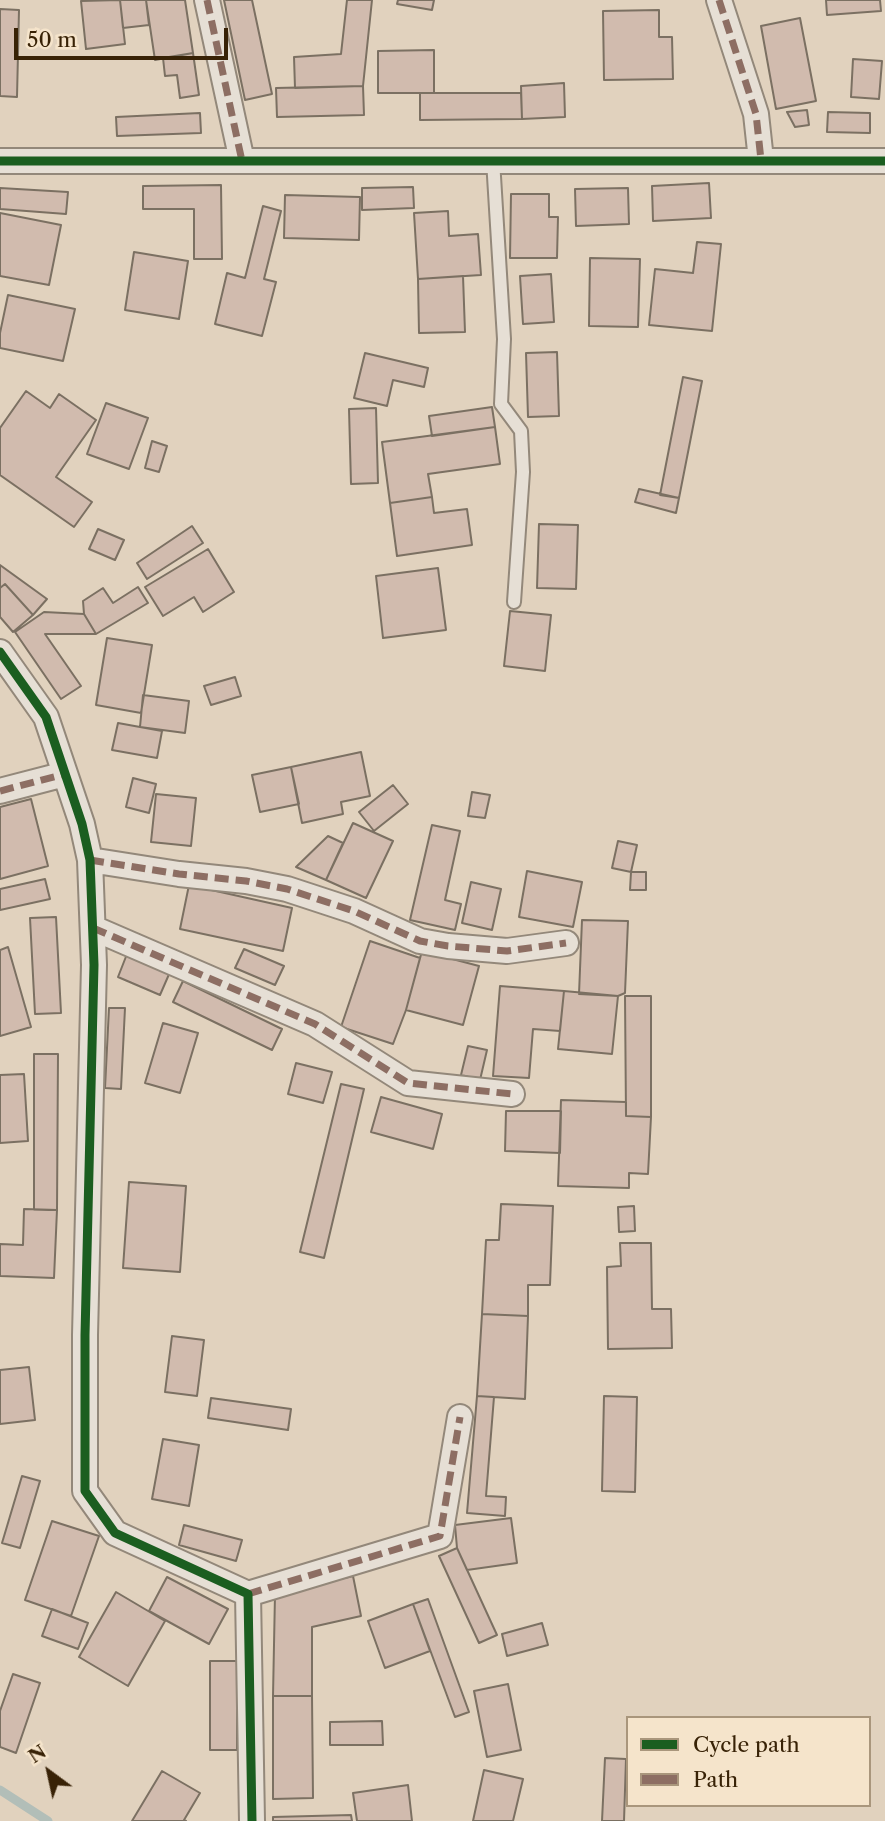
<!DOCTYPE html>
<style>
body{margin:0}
#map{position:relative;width:885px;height:1821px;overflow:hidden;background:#e1d2be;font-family:"Libre Caslon Text",serif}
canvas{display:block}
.legend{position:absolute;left:626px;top:1716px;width:245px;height:91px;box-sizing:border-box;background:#f5e4cb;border:2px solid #a9967c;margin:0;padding:9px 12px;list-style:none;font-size:21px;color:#382206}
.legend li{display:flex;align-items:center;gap:14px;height:35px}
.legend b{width:35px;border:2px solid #a9967c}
.north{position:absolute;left:14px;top:1737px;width:70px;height:70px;-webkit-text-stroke:5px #f5e4cb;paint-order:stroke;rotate:327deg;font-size:19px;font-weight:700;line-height:28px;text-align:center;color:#382206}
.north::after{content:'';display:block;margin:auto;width:24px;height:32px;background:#382206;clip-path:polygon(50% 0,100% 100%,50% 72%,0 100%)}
.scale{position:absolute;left:14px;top:28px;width:214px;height:32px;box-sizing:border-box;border:4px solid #382206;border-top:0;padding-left:9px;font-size:21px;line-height:24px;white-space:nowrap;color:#382206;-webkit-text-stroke:5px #f5e4cb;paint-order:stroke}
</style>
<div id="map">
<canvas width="885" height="1821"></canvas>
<ul class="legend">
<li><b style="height:9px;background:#1b5e20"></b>Cycle path</li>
<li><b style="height:9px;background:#8d6e63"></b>Path</li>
</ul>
<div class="north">N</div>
<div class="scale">50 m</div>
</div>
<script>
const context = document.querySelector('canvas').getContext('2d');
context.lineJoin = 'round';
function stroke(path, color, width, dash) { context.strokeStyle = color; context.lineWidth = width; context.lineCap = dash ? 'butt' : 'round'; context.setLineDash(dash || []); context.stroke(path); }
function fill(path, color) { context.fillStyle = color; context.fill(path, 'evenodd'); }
stroke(new Path2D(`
 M0 1790 48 1821`), '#b2beb8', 9);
const building = new Path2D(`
 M120 0 125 44 86 49 81 1Z
 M120 0H146L149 25 123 28Z
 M146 0H185L193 53 155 60Z
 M224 0H252L272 94 245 100Z
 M347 0H372L363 86 295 88 294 57 341 54Z
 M398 0H434L432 10 397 4Z
 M826 0H880L881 11 827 15Z
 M0 9 19 10 17 97 0 96Z
 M659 10V37H672L673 79 604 80 603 11Z
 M800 18 816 101 776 109 761 26Z
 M434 50V93H378V51Z
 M193 53 199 95 180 98 177 75 165 76 163 58Z
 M853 59 882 61 879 99 851 97Z
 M564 83 565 117 522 119 521 86Z
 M363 86 364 115 277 117 276 88Z
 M420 93H521L522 119 420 120Z
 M807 110 809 125 795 127 787 112Z
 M828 112 870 113V133L827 132Z
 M200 113 201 133 117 136 116 117Z
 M709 183 711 218 653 221 652 186Z
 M221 185 222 259H194V209H143V186Z
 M413 187 414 208 362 210V188Z
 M0 188 68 192 66 214 0 209Z
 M628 188 629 224 576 226 575 189Z
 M511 194H549V217H558L557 258H510Z
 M285 195 360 197 359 240 284 238Z
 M263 206 281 211 264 279 276 282 262 336 215 324 227 273 245 278Z
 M448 211 449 236 478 234 481 275 418 279 414 213Z
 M0 213 61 225 49 285 0 276Z
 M697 242 721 244 712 331 649 325 655 269 693 273Z
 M134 252 188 261 179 319 125 310Z
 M590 258 640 259 638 327 589 326Z
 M551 274 554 322 523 324 520 276Z
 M463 276 465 332 419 333 418 279Z
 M8 295 75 309 63 361 0 348V333Z
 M557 352 559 416 528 417 526 353Z
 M365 353 428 368 424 387 393 380 387 406 354 398Z
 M683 377 702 381 679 498 660 495Z
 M26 391 50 408 59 394 96 420 56 477 92 502 74 527 0 475V428Z
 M106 403 148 418 129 469 87 454Z
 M492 407 495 427 432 436 429 416Z
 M376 408 378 483 351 484 349 409Z
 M495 427 500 464 428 474 432 497 390 503 382 442Z
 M152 441 167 446 159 472 145 468Z
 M639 489 679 498 676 513 635 502Z
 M432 497 434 513 467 509 472 545 397 556 390 503Z
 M539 524 578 525 576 589 537 588Z
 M192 526 203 543 147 579 137 563Z
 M98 529 124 540 115 560 89 549Z
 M208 549 234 592 203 612 194 597 163 616 145 587Z
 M0 565 47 599 33 615 5 584 0 588Z
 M438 568 446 630 383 638 376 576Z
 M5 584 33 615 13 632 0 617V588Z
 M138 587 148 603 96 634 84 614 83 601 103 588 113 603Z
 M510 611 551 615 545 671 504 666Z
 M44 612 84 614 96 634H45L81 686 61 699 15 632Z
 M107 638 152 645 141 713 96 705Z
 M235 677 241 696 211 705 204 686Z
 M143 695 189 701 185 733 140 727Z
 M118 723 162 731 157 758 112 750Z
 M361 752 370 796 341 802 343 814 302 823 291 767Z
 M291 767 299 804 260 812 252 775Z
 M133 778 156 784 149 813 126 807Z
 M393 785 408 804 374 831 359 812Z
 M472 792 490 795 485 818 468 816Z
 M156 794 196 798 191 846 151 842Z
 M31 799 48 866 0 879V807Z
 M353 823 393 841 366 898 326 880Z
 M432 825 460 831 445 900 461 904 455 930 410 920Z
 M328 836 343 843 326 880 296 867Z
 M618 841 637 845 631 872 612 868Z
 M527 871 582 882 573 927 519 917Z
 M631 872H646V890H630Z
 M45 879 50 899 0 910V889Z
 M471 882 501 889 492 930 462 923Z
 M189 885 292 908 283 951 180 929Z
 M56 917 61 1013 35 1014 30 918Z
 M582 920 628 921 625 993 618 996 579 994Z
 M370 941 420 958 406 1010 393 1044 341 1027Z
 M8 947 31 1027 0 1036V950Z
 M244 949 284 966 275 985 235 968Z
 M422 951 479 966 463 1025 406 1010Z
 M127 954 170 972 160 995 118 977Z
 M183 981 282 1029 272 1050 173 1002Z
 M500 986 564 991 560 1031 533 1029 529 1078 493 1076Z
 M564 991 618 996 612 1054 558 1049Z
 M625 996H651V1117L626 1116Z
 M109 1008H125L121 1089 105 1088Z
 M163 1023 198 1033 180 1093 145 1083Z
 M468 1046 487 1050 480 1080 461 1075Z
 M34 1054H58L57 1210H34Z
 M296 1063 332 1072 323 1103 288 1094Z
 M24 1074 28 1141 0 1143V1075Z
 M341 1084 364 1089 324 1258 300 1252Z
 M381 1097 442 1114 433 1149 371 1132Z
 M561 1100 626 1102V1116L651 1117 648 1174 629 1173V1188L558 1186Z
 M506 1111H561L560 1153 505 1151Z
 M129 1182 186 1186 180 1272 123 1268Z
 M501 1204 553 1206 550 1285H528V1316L482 1314 486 1240H499Z
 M634 1206 635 1231 619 1232 618 1207Z
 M24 1209 57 1210 54 1278 0 1276V1244L23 1245Z
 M620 1243H651L652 1309H671L672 1348 608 1349 607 1267 621 1266Z
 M482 1314 528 1316 525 1399 477 1396Z
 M172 1336 204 1340 197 1396 165 1392Z
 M29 1367 35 1420 0 1424V1370Z
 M477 1396 494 1397 486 1496 506 1497 505 1516 467 1513Z
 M604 1396 637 1397 635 1492 602 1491Z
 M211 1398 291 1409 288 1430 208 1418Z
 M163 1439 199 1445 189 1506 152 1499Z
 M22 1476 40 1481 20 1548 2 1543Z
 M511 1518 517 1563 467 1570 457 1548 455 1525Z
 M52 1521 99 1536 71 1616 25 1600Z
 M184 1525 242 1540 236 1561 179 1545Z
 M457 1548 497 1635 479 1643 439 1556Z
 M353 1576 361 1616 312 1627V1696H273L275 1594Z
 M167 1577 228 1609 209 1644 149 1611Z
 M116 1592 165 1621 128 1686 79 1657Z
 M428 1599 469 1712 455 1717 413 1604Z
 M413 1604 430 1651 385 1668 368 1621Z
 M52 1609 88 1623 78 1649 42 1636Z
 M542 1623 548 1645 507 1656 502 1634Z
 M210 1661H237V1750H210Z
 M13 1674 40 1683 16 1753 0 1747V1711Z
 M508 1684 521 1750 487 1757 474 1691Z
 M273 1696H312L313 1798 273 1799Z
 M382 1721 383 1745H330V1722Z
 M605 1758 626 1759 624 1821H602Z
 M484 1770 523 1779 513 1821H473Z
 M162 1771 200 1793 184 1820 186 1821H132Z
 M408 1785 412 1821H357L353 1793Z
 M351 1815 352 1821H273V1817Z`);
fill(building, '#d1bbae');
stroke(building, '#7b7062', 2);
const lane = new Path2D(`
 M493 160 504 339 501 404 521 431 523 472 514 602`);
const street = new Path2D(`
 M207 0 242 161
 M719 0 756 114 761 160
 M0 161H885
 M0 652 46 717 82 824 90 860 94 965 85 1335V1491L115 1533 248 1594 252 1821
 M0 791 65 774
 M90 860 179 874 246 881 287 889 354 911 420 941 448 946 507 951 566 943
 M93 928 315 1024 408 1083 512 1094
 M248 1594 440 1536 460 1417`);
stroke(lane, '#93887a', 16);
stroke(street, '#93887a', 28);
stroke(lane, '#e6dfd5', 12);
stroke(street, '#e6dfd5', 24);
stroke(new Path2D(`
 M207 0 242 161
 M719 0 756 114 761 160
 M0 791 65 774
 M90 860 179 874 246 881 287 889 354 911 420 941 448 946 507 951 566 943
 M93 928 315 1024 408 1083 512 1094
 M248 1594 440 1536 460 1417`), '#8d6e63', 7, [14, 7]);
stroke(new Path2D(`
 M0 161H885
 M0 652 46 717 82 824 90 860 94 965 85 1335V1491L115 1533 248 1594 252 1821`), '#1b5e20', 9);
</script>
